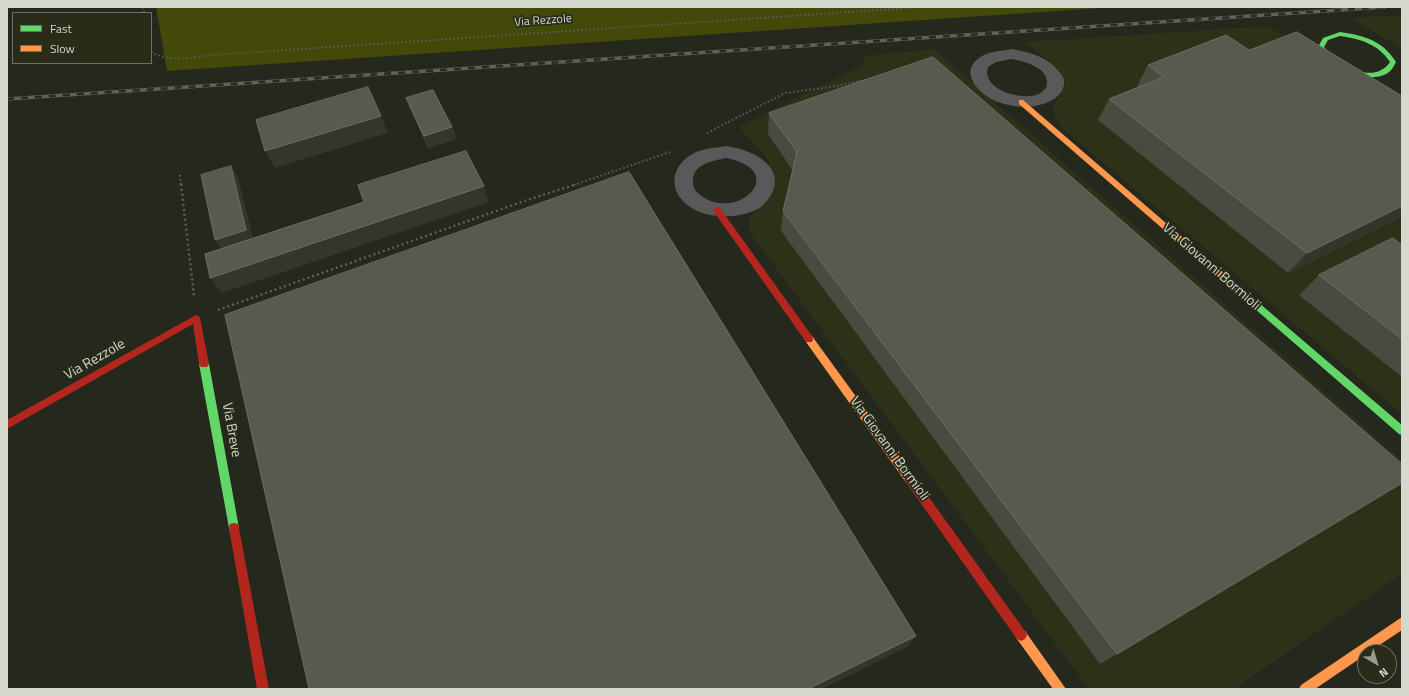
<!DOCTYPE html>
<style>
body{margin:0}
#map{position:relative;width:1409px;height:696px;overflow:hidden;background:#25281c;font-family:"Titillium Web",sans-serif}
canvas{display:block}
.frame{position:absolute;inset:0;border:8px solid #d5d8cc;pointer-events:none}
.legend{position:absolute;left:12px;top:12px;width:140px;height:52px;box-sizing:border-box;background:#282c18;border:1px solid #6d7160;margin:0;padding:5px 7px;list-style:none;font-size:12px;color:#d5d8cc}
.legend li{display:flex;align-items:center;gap:8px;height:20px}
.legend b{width:20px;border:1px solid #6d7160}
.north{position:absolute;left:1357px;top:644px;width:40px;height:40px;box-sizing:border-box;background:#282c18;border:1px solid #6d7160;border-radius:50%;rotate:142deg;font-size:11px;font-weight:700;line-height:16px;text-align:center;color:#d5d8cc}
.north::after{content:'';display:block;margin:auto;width:14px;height:18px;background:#979a8e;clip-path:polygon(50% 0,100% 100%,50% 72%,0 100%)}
</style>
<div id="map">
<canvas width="1409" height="696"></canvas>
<div class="frame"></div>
<ul class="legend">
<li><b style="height:5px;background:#63d668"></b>Fast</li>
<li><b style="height:5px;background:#ff974d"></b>Slow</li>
</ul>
<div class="north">N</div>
</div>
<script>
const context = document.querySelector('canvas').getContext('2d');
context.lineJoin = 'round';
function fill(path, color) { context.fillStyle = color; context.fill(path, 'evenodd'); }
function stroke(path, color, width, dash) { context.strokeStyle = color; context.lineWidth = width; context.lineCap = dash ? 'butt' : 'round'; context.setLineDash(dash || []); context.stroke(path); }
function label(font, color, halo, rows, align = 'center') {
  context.font = font + ' "Titillium Web",sans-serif'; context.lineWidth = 3.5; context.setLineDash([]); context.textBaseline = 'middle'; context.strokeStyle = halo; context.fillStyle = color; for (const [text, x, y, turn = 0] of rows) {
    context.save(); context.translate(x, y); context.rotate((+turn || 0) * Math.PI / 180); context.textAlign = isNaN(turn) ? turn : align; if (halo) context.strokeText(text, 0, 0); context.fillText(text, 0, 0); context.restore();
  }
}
fill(new Path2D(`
 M1402 15V50L1399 47 1350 18Z
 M1268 26 1402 109V414L1064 130 1054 117 1053 105 1061 94 1065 83 1060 71 1025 42Z
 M934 49 1402 460V574L1234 689H1089L755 240 748 226 749 217 772 191 773 175 767 158 739 127 865 64 862 56Z`), '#2d3118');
fill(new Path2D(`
 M156 7H1117L167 71Z`), '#424909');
stroke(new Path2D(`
 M143 7 144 13
 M151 52C171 63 192 57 213 55L923 7
 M707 133 785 93 837 86 865 80
 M180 175 181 185
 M574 185 670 152`), '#5e5e5b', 2, [1.5, 2.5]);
stroke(new Path2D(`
 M181 184 194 296
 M218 310 527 200 577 184`), '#5e5e5b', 2.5, [2, 3]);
fill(new Path2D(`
 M1011 49C1030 52 1049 57 1061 74 1065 79 1065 85 1062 91 1057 98 1051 102 1043 104 1028 109 1012 107 998 102 977 94 956 69 984 55 992 51 1003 51 1011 49ZM1011 59C1025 61 1053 69 1046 88 1043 91 1040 94 1036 95 1019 100 981 89 988 67L996 62Z
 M726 146C738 148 750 151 760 158 780 171 779 191 762 206 744 220 707 219 690 207 666 190 671 164 696 152 705 148 717 148 726 146ZM726 158C790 171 739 221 703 197 697 193 693 189 693 182 692 164 712 161 726 158Z`), '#5a5858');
fill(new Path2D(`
 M1340 32C1365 36 1382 40 1396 62 1394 66 1391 72 1386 74 1369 83 1341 72 1327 60 1323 56 1321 51 1318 47L1323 38ZM1340 36C1361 39 1378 44 1390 62 1374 86 1337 65 1324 47L1328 40Z
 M1235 284 1238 285 1402 425V435L1399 434 1232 289 1231 287Z
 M204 360 207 361 209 364 239 528 238 532 234 533 230 532 229 528 199 364 201 361Z`), '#63d668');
fill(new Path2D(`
 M1019 100H1023L1238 285 1239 287 1238 289H1232L1019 104Z
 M809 335 812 336 913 475 914 478 913 481 909 483 905 481 806 342 805 339 806 336Z
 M1402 617V630L1369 652H1365V655L1315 689H1299L1301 685Z
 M1021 629 1025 631 1066 689H1053L1017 639 1015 635 1017 631Z`), '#ff974d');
fill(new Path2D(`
 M717 207 720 208 812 336 813 339 812 342H806L714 212 713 210Z
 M196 315 199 316 200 318 209 364 207 367H201L199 364 193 324 7 429V420Z
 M909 473 913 475 1025 631 1027 635 1025 639 1021 641 1017 639 905 481 904 478 905 475Z
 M234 523 238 524 239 528 269 689H257L229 528 230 524Z`), '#b3261e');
const rail = new Path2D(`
 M7 99 1385 7`);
stroke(rail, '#60605c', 3.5);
stroke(rail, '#282c18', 2.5, [7]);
fill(new Path2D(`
 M933 57 1117 654 1100 664 781 231 783 211 793 171 768 134 769 113Z
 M1148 65 1402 216 1288 273 1098 120 1109 99 1138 87 1137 86Z
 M406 98 452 127 456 139 428 148 411 110Z
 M1402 245V377L1299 295 1319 275Z`), '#494b40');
fill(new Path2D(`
 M381 116 388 133 275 168 265 151Z
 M452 127 456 139 428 148 424 136Z
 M231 166 238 178 254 241 223 251 215 240Z
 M484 186 489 202 222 293 210 278Z
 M1402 206V216L1288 273 1307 253Z
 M916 636 907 647 822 689H808Z`), '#34362c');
const building = new Path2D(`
 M1297 32 1402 96V206L1307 253 1109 99 1164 77 1148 65 1226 35 1249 50Z
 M933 57 1402 464V483L1117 654 783 211 797 152 769 113Z
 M368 87 381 116 265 151 256 120Z
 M433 90 452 127 424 136 406 98Z
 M466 151 484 186 210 278 205 254 364 202 358 185Z
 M231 166 246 230 215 240 201 175Z
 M629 172 916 636 808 689H309L225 315Z
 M1393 238 1402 245V339L1319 275Z`);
fill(building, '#585a50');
stroke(building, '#6b6e63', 1);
label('12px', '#d5d8cc', '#282c18', [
 ["Via Rezzole",543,21,-4]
]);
label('14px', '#d5d8cc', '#282c18', [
 ["Via Giovanni Bormioli",1211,267,41],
 ["Via Rezzole",95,360,-30],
 ["Via Breve",231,430,80],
 ["Via Giovanni Bormioli",889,449,54]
]);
</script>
